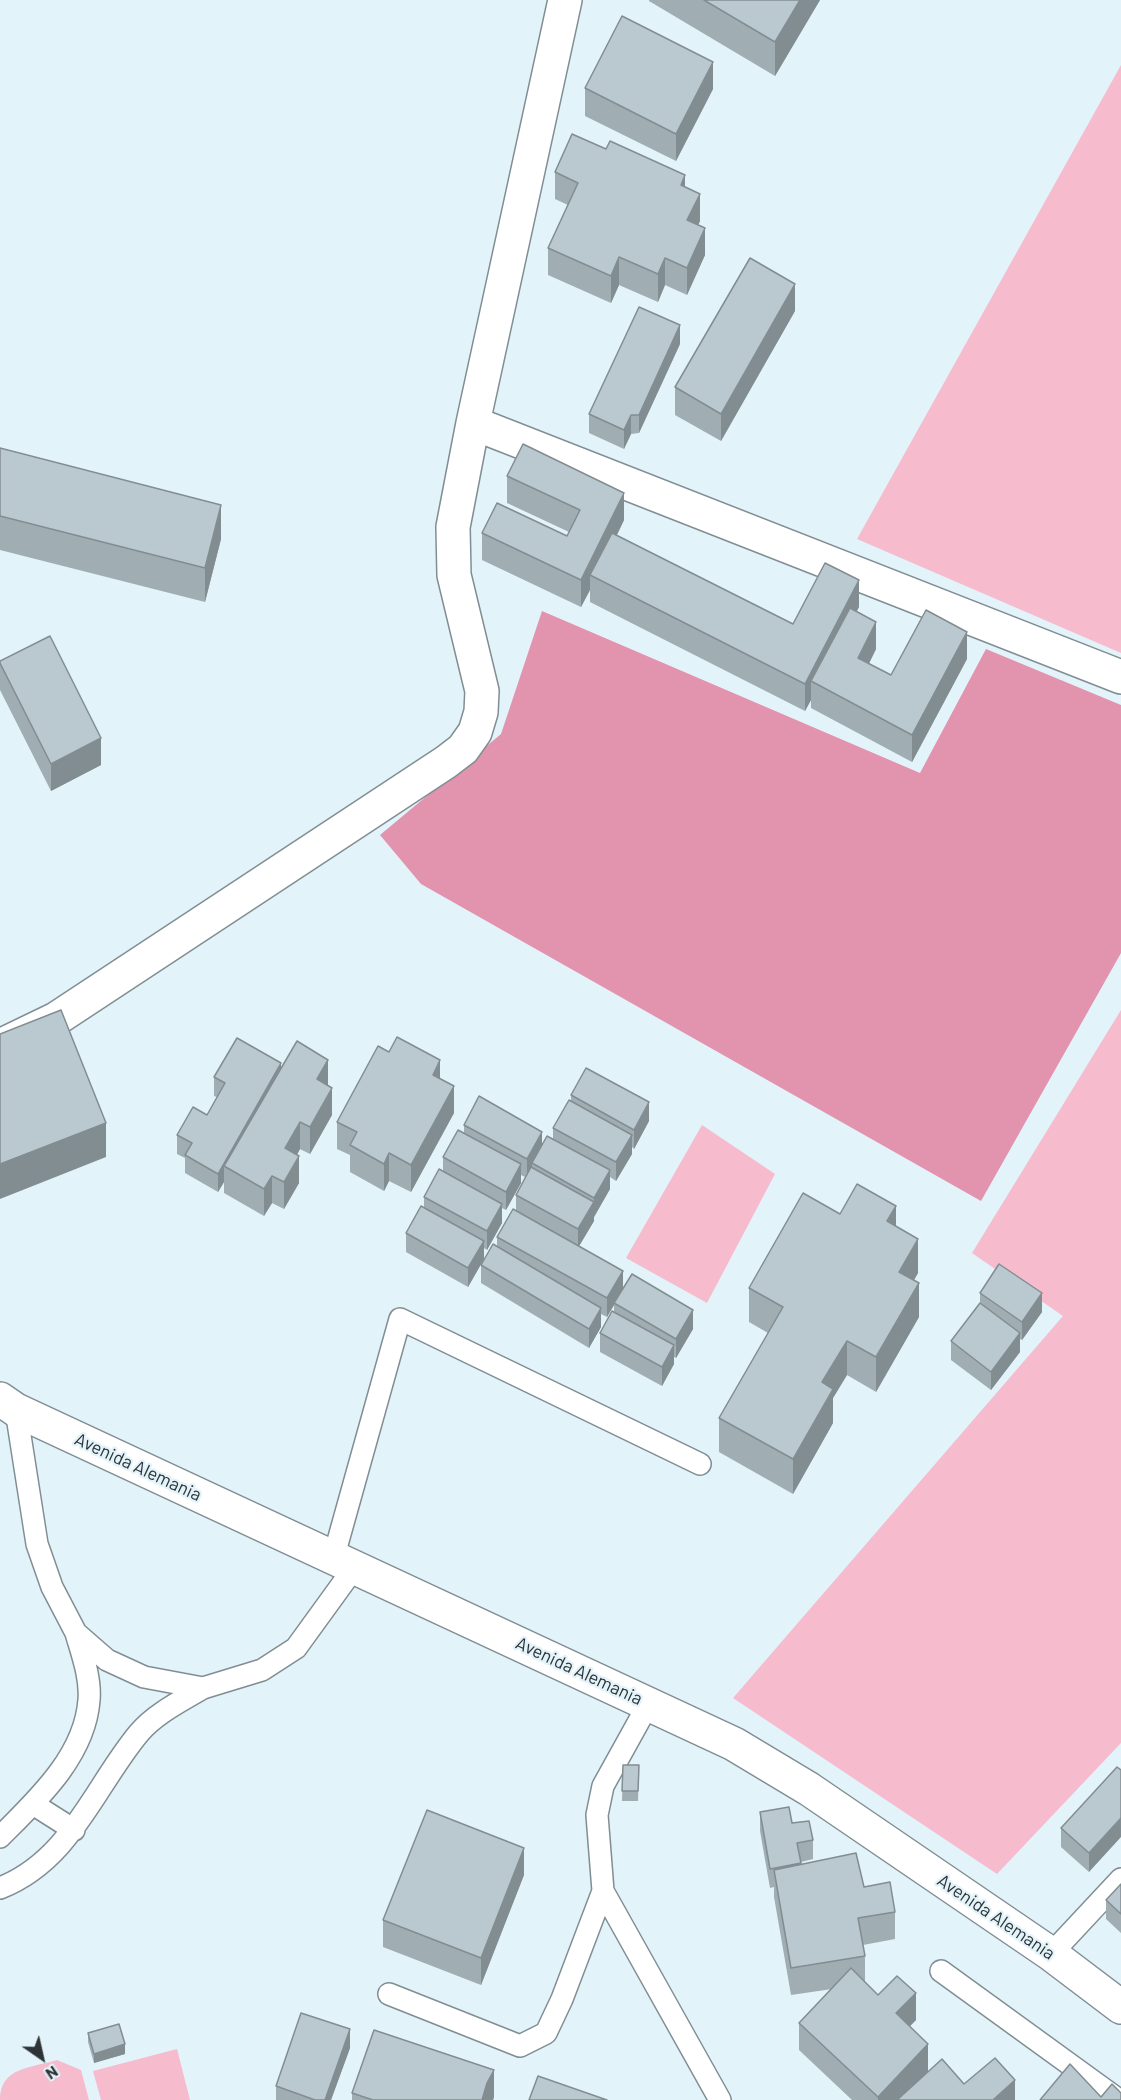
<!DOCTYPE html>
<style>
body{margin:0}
#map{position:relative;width:1121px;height:2100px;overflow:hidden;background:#e3f3fa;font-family:Barlow,sans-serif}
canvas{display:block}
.north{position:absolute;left:12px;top:2028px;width:60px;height:60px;-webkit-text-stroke:4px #e3f3fa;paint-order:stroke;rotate:146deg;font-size:16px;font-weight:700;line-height:24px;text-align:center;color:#2d3336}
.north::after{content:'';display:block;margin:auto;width:21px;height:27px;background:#2d3336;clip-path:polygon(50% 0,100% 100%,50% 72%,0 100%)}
</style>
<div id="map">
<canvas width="1121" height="2100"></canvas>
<div class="north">N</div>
</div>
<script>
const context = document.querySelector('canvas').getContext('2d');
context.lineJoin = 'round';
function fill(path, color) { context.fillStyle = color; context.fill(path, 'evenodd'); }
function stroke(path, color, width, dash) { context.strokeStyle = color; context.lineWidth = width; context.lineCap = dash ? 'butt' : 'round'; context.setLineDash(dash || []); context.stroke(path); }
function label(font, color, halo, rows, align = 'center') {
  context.font = font + ' Barlow,sans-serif'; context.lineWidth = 4.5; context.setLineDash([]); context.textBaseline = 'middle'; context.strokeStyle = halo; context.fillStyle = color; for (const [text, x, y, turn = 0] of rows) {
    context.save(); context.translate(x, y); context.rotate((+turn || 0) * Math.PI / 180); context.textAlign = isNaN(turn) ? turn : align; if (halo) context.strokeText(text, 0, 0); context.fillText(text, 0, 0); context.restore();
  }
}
fill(new Path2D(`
 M1121 65V653L857 539Z
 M1121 1010V1743L997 1874 733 1698 1063 1316 972 1253Z
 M702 1125 775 1174 707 1303 626 1258Z
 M177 2049 190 2100H101L93 2071Z
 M57 2060 81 2070 89 2100H0C0 2067 31 2068 57 2060Z`), '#f6bbcd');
fill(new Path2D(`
 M542 611 920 773 986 649 1121 705V953L981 1201 421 884 380 835 501 734Z`), '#e293ad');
const service = new Path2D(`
 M16 1410 37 1544 52 1587 76 1633 107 1660 144 1677 203 1688 262 1670 296 1648 354 1568
 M333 1559 400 1319 700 1464
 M649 1703 603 1786 597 1815 603 1891 720 2100
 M33 1804 74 1830
 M0 1837C37 1800 85 1756 89 1700 91 1678 82 1654 76 1633
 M0 1888C71 1860 94 1787 139 1733 155 1714 181 1701 203 1688
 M1051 1954 1121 1879
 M941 1971 1119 2100
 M389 1994 520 2046 546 2033 562 1999 603 1891`);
const minor = new Path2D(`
 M473 423 1121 677
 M0 1046 56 1019 446 762 463 749 475 732 481 712 482 691 454 575 453 527 473 423 565 0`);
const tertiary = new Path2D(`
 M0 1399 16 1410 734 1744 809 1789 1051 1954 1121 2007`);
stroke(service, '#808e94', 24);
stroke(minor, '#808e94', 36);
stroke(tertiary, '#808e94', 36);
stroke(service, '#fff', 21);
stroke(minor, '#fff', 33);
stroke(tertiary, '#fff', 33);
fill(new Path2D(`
 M649 0H820L775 76 649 1Z
 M585 88 713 89 676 161 585 116Z
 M555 172 700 221 698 225 705 255 687 295 665 285 658 302 619 285 611 303 548 275V248L568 205 555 199Z
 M795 311 721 441 675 415V387Z
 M680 344 639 433 631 434 624 449 589 433V414Z
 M0 448 221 539 205 602 0 550Z
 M507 476 624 520 617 535 793 624 859 607 856 612 876 649 869 664 891 675 967 659 912 762 811 708V700L805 711 590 602V590L581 607 482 560V533L567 536 569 532 507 503Z
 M0 661 101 765 51 791 0 690Z
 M281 1068 328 1086 332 1115 310 1154 300 1149 297 1155 299 1183 284 1209 272 1203 264 1216 224 1193V1182L218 1192 185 1173V1158L177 1154V1135L207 1115 217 1097 214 1096V1077Z
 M440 1079 454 1113 411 1192 389 1181 384 1191 350 1172V1155L337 1149V1122Z
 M571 1095 649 1121 634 1149 632 1147V1154L616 1181 610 1177V1189L594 1217V1216V1221L579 1246 623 1288 693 1329 676 1358 674 1357V1364L662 1386 600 1352V1333L614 1312V1305L607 1317 601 1314V1327L589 1348 481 1283V1265L497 1247V1237L516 1210V1195L525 1177 521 1175V1183L506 1210 502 1208V1223L487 1250 484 1248V1259L468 1287 406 1252V1233L424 1207V1197L443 1171V1157L464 1133V1125L542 1145 553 1139V1128L571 1102Z
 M840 1214 896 1226 918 1273 914 1280 919 1317 876 1392 847 1375 833 1398V1423L793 1494 719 1452V1418L768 1333 749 1322V1288Z
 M980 1293 1042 1312 1022 1340 1020 1339V1352L991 1390 951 1360V1341L980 1303Z
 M623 1765H639L638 1801H622Z
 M1121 1770 1089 1872 1061 1847V1828Z
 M760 1812 792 1823 813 1840V1859L801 1862V1865L864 1887 895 1912V1939L863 1945 865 1956V1982L878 1995 916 2020 910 2026 928 2071 964 2084 1015 2100H852L799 2050V2023L832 1989 791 1995 774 1897V1887L770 1888 760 1831Z
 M524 1875 481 1985 383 1947V1920Z
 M1121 1884V1933L1106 1919V1900Z
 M88 2033 125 2054 94 2063 88 2042Z
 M350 2048 331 2100H276V2086Z
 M352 2093 494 2097 493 2100H352Z`), '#a0adb3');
fill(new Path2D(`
 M800 0H820L775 76V42Z
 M713 62V89L676 161V134Z
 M685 175V202L681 185Z
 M700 194V221L687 248V220Z
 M705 228V255L687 295V268Z
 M619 257V285L611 303V276Z
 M665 258V285L658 302V274Z
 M795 284V311L721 441V414Z
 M680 325V344L639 433V415Z
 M631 415V434L624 449V430Z
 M624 493V520L596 578 590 575V590L581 607V580Z
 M221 505V539L205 602V568Z
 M859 580V607L819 685 811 681V700L805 711V684Z
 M876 622V649L858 685V658Z
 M967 632V659L912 762V735Z
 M101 738V765L51 791V764Z
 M328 1060V1087L317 1079Z
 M440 1060V1088L433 1075Z
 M281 1063V1082L224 1166V1182L218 1192V1174Z
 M454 1086V1113L411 1192V1165Z
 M332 1088V1115L310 1154V1127Z
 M649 1102V1121L634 1149V1130Z
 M300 1122V1149L285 1175V1148Z
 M106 1123V1157L0 1199V1164Z
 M542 1132V1150L532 1163V1169L527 1178V1159Z
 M632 1135V1154L616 1181V1162Z
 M389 1153V1181L384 1191V1164Z
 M299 1156V1183L284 1209V1182Z
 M521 1164V1183L506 1210V1192Z
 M610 1170V1189L594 1217V1198Z
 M272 1176V1203L264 1216V1189Z
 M594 1202V1221L578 1248V1229Z
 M502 1204V1223L487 1250V1231Z
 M896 1206V1240L887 1221Z
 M918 1239V1273L899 1306V1272Z
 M484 1241V1259L468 1287V1268Z
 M623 1271V1289L614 1303V1305L607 1317V1298Z
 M919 1283V1317L876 1392V1357Z
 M1042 1293V1312L1022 1340V1322Z
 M601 1308V1327L589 1348V1329Z
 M693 1310V1329L676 1358V1339Z
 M1020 1333V1352L991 1390V1372Z
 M847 1341V1375L833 1398V1423L793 1494V1459L822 1382Z
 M674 1345V1364L662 1386V1367Z
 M1121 1818V1837L1089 1872V1853Z
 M524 1848V1875L481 1985V1958Z
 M916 1993V2020L896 2040V2013Z
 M350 2029V2048L331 2100H325Z
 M125 2044V2054L94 2063V2054Z
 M928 2044V2071L901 2100H878V2097Z
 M494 2070V2097L493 2100H482L487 2083Z
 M1015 2080V2100H993Z`), '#828d92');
const building = new Path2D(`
 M704 0H800L775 42Z
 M622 16 713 62 676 134 585 88Z
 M572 134 606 149 610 141 685 175 681 185 700 194 687 220 705 228 687 268 665 258 658 274 619 257 611 276 548 248 578 183 555 172Z
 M750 258 795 284 721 414 675 387Z
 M639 307 680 325 639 415H631L624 430 589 414Z
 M523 444 624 493 581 580 482 533 497 503 567 536 580 510 507 476Z
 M0 448 221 505 205 568 0 516Z
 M612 533 793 624 825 563 859 580 805 684 590 575Z
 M850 608 876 622 858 658 891 675 926 610 967 632 912 735 811 681Z
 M50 636 101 738 51 764 0 663V661Z
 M61 1010 106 1123 0 1164V1034Z
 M397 1037 440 1060 433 1075 454 1086 411 1165 389 1153 384 1164 350 1145 357 1132 337 1122 378 1046 389 1052Z
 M237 1038 281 1063 218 1174 185 1155 192 1143 177 1135 193 1107 207 1115 225 1083 214 1077Z
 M297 1041 328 1060 317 1079 332 1088 310 1127 300 1122 285 1148 299 1156 284 1182 272 1176 264 1189 224 1166Z
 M586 1068 649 1102 634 1130 571 1095Z
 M479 1096 542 1132 527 1159 464 1125Z
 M569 1100 632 1135 616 1162 553 1128Z
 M458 1130 521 1164 506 1192 443 1157Z
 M547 1136 610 1170 594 1198 532 1163Z
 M531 1167 594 1202 578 1229 516 1195Z
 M439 1169 502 1204 487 1231 424 1197Z
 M857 1184 896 1206 887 1221 918 1239 899 1272 919 1283 876 1357 847 1341 822 1382 833 1389 793 1459 719 1418 783 1307 749 1288 803 1193 840 1214Z
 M421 1206 484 1241 468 1268 406 1233Z
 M513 1209 623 1271 607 1298 497 1237Z
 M493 1244 601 1308 589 1329 481 1265Z
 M999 1264 1042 1293 1022 1322 980 1293Z
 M632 1274 693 1310 676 1339 614 1303Z
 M980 1303 1020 1333 991 1372 951 1341Z
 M612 1311 674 1345 662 1367 600 1333Z
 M623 1765H639L638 1791H622Z
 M1117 1767 1121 1770V1818L1089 1853 1061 1828Z
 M789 1807 792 1823 809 1821 813 1840 797 1843 801 1863 770 1869 760 1812Z
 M427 1810 524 1848 481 1958 383 1920Z
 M856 1853 864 1887 890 1882 895 1912 858 1918 865 1956 791 1968 774 1870Z
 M1121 1884V1914L1106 1900Z
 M851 1968 878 1995 897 1976 916 1993 896 2013 928 2044 878 2097 799 2023Z
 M301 2013 350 2029 325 2100H315L276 2086Z
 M119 2024 125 2044 94 2054 88 2033Z
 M374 2030 494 2070 487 2083 482 2100H373L352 2093Z
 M995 2058 1015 2080 993 2100H897L942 2059 964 2084Z
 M1070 2064 1101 2097 1112 2084 1121 2093V2100H1040Z
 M538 2076 607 2100H529Z`);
fill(building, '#bac9d0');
stroke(building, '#828d92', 1.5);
label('18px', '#2d3336', '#e3f3fa', [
 ["Avenida Alemania",138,1467,25],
 ["Avenida Alemania",579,1671,25],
 ["Avenida Alemania",996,1917,34]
]);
</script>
